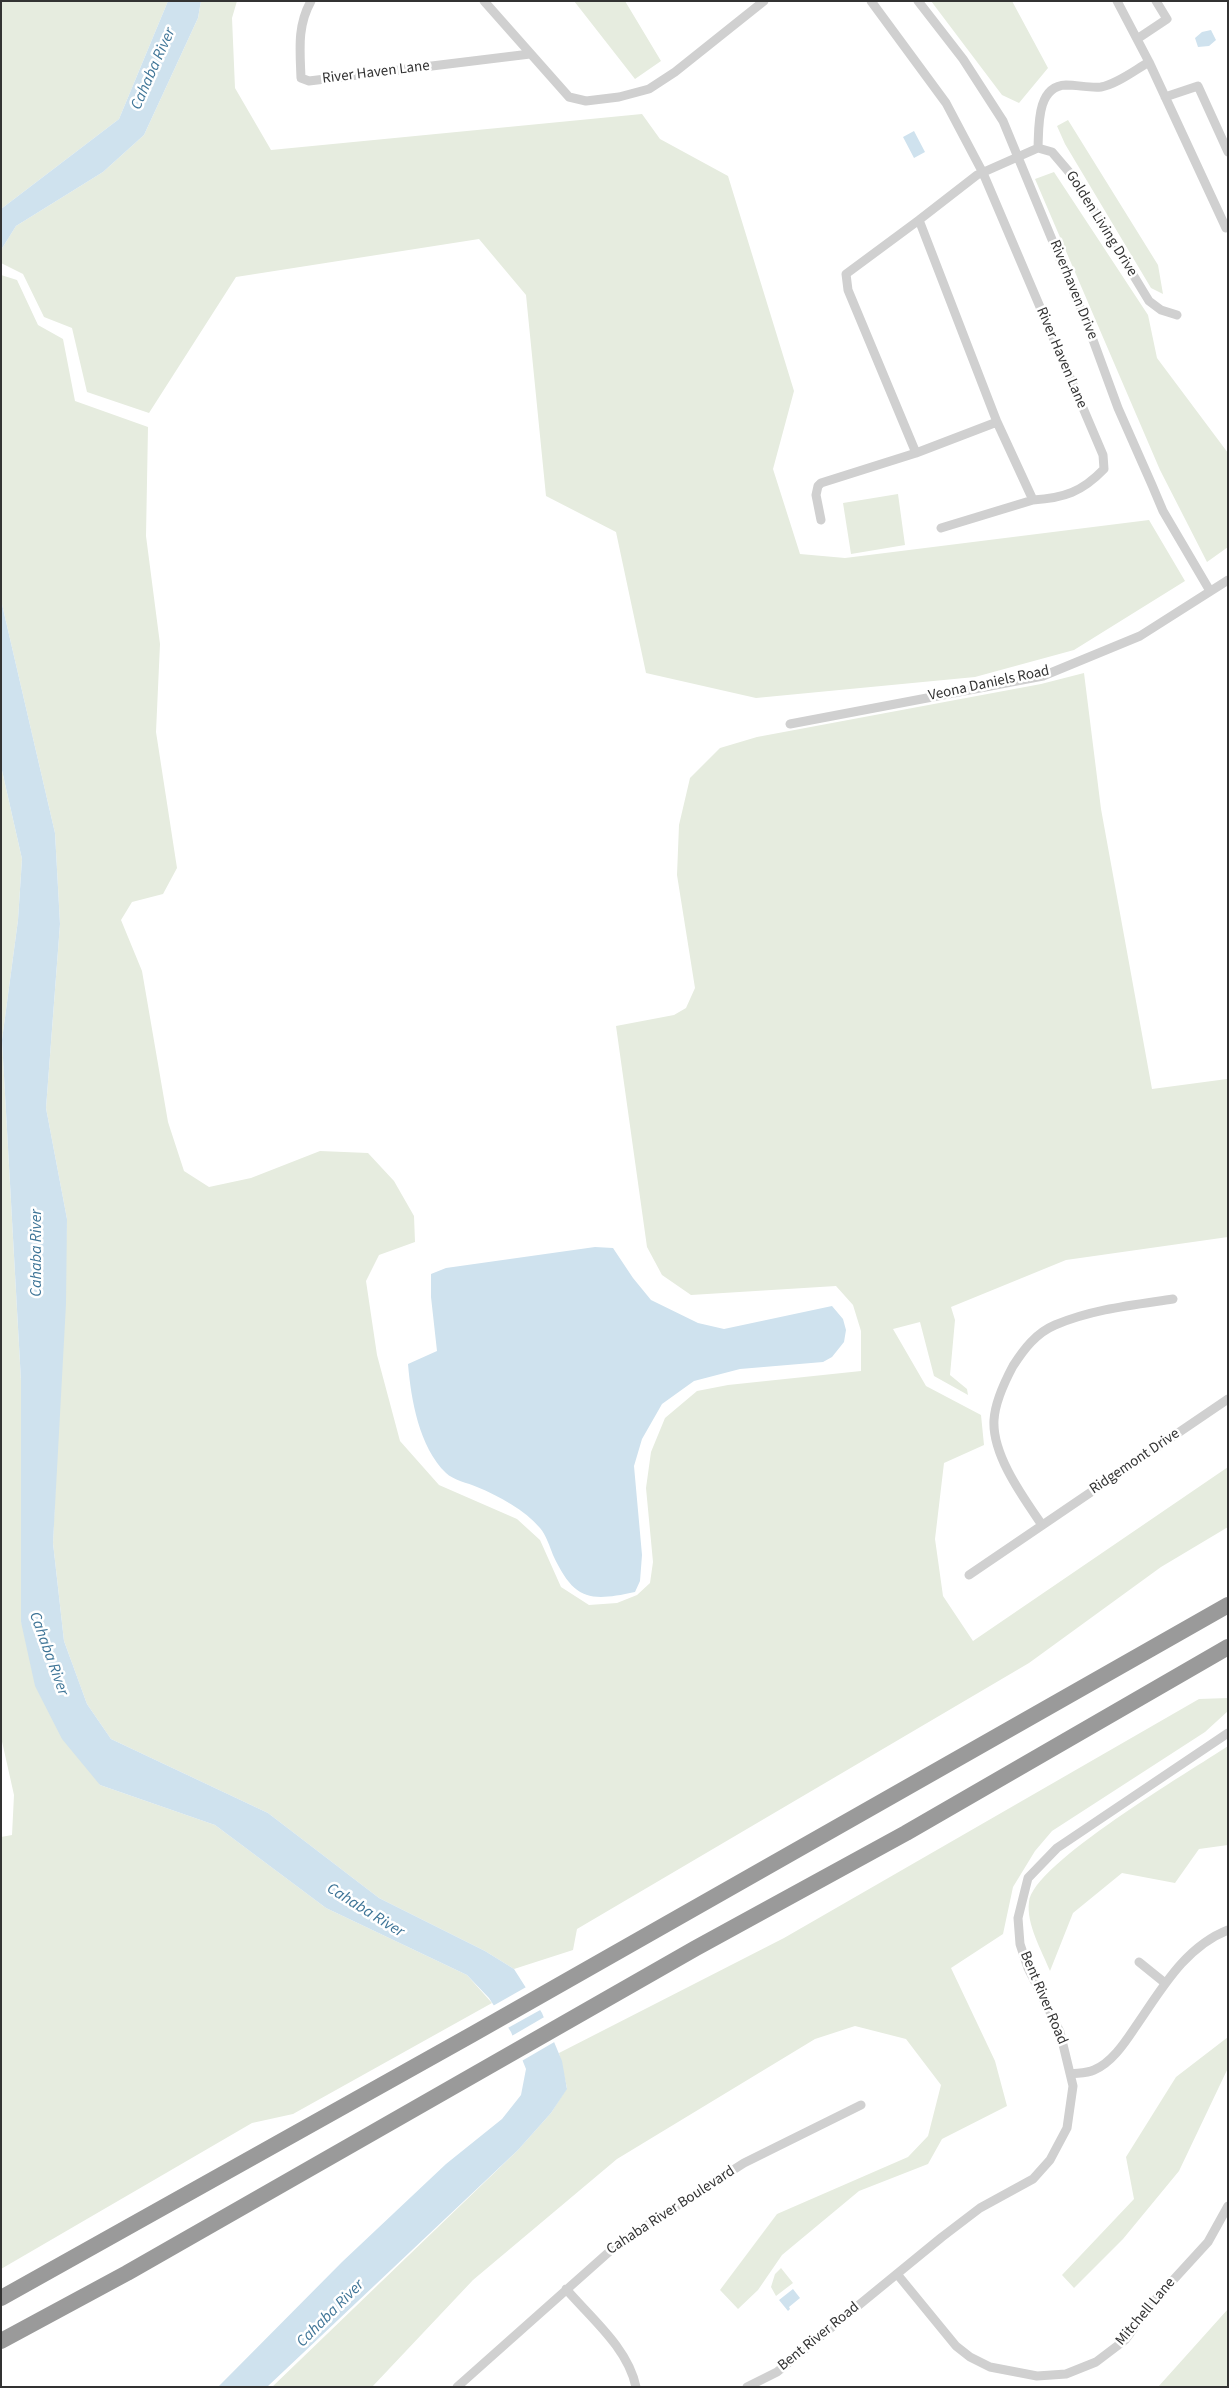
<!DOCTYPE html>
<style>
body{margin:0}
#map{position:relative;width:1229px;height:2388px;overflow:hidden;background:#fff;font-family:"Source Sans 3",sans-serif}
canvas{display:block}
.frame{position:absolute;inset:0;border:2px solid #333;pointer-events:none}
</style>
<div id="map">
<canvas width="1229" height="2388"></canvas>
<div class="frame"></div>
</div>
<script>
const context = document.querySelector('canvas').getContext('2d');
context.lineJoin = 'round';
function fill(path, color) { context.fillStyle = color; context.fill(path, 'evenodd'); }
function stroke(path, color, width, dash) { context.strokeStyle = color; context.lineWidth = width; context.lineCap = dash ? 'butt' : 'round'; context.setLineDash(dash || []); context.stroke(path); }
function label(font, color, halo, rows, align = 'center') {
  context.font = font + ' "Source Sans 3",sans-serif'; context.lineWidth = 5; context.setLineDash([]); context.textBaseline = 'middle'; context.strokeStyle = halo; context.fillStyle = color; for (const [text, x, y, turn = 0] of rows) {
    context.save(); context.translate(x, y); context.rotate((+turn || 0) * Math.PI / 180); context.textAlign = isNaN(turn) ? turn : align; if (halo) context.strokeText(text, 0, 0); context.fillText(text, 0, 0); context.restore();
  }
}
fill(new Path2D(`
 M1 1H168L119 119 1 209Z
 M201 1H237L232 18 235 88 271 150 642 114 660 139 728 176 794 391 773 469 800 554 845 558 1149 520 1185 581 1074 650 975 677 756 698 646 673 616 532 546 496 526 295 479 239 236 277 149 413 87 392 72 328 44 317 23 274 1 263V250L16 226 103 172 144 135 198 18Z
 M574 1H625L661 61 635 79Z
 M931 1H1012L1048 68 1019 103 1002 95Z
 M1068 120 1158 265 1163 294 1151 288 1065 144 1057 126Z
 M1054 172 1148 315 1157 358 1228 453V547L1207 562 1160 470 1035 179Z
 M1 275 17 280 38 325 63 339 75 401 148 427 146 536 160 644 156 732 177 868 163 894 132 902 121 920 142 971 168 1122 184 1171 209 1187 251 1178 320 1151 368 1153 394 1181 414 1216 415 1242 379 1255 366 1281 377 1355 400 1441 439 1485 517 1519 540 1540 561 1587 589 1605 617 1603 637 1595 650 1583 653 1562 646 1488 651 1452 665 1418 697 1391 728 1385 861 1371V1331L853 1305 836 1286 691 1295 662 1275 647 1247 616 1026 674 1015 686 1008 695 988 677 875 679 825 690 778 720 748 757 737 1041 684 1084 673 1101 809 1152 1089 1227 1079 1228 1237 1066 1260 951 1307 955 1320 950 1375 967 1389 968 1395 934 1376 920 1322 893 1329 926 1386 981 1415 984 1445 944 1463 935 1539 943 1596 973 1641 1228 1467V1527L1161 1567 1029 1663 577 1929 573 1950 514 1969 485 1951 379 1898 268 1813 111 1739 87 1704 64 1641 53 1543 67 1219 46 1108 60 924 55 833 1 600Z
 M898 494 905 545 851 554 843 503Z
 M1 766 22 859 18 920 2 1040 21 1381V1622L100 1785 215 1825 326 1908 467 1975 492 2003 293 2114 252 2123 1 2269V1837L12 1835 14 1795 1 1737Z
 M1228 1698V1711L1205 1732 1052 1831 1035 1851 1013 1887 1003 1934 951 1968 995 2061 1007 2106 942 2139 928 2164 859 2191 782 2255 758 2290 738 2309 720 2290 777 2214 908 2157 928 2136 941 2085 906 2039 855 2026 815 2039 617 2159 473 2280 372 2387H272L518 2150 551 2113 567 2088 559 2053 784 1938 1199 1699Z
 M1228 1746V1845L1199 1849 1175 1883 1122 1873 1073 1913 1050 1971C1042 1951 1026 1924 1029 1902 1032 1864 1192 1770 1228 1746Z
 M1228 2037V2068L1179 2171 1123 2239 1074 2288 1062 2275 1134 2199 1126 2157 1176 2077Z
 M781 2268 793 2283 776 2296 771 2287 775 2274Z
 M1228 2309V2387H1158Z`), '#e6ecdf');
fill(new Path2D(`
 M168 1H201L198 18 144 135 103 172 16 226 1 250V209L119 119Z
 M1211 30 1216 40 1209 46 1198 47 1195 38 1202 32Z
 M914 131 925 152 914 158 903 137Z
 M1 600 55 833 60 924 46 1108 67 1219 66 1304 53 1543 64 1641 87 1704 111 1739 268 1813 379 1898 485 1951 514 1969 542 2013 562 2061 567 2089 551 2113 518 2150 267 2387H218L342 2262 446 2164 502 2119 521 2095 526 2069 511 2032 489 1998 467 1975 326 1908 215 1825 100 1785 62 1739 35 1686 21 1622V1381L2 1040 18 920 22 859 1 766Z
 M595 1247 613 1248 633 1278 651 1300 698 1323 724 1329 832 1306 843 1319 846 1330 844 1342 832 1357 823 1362 740 1369 694 1381 662 1404 642 1439 634 1466 642 1555 640 1581 635 1592C589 1602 574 1600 553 1555 550 1547 546 1535 540 1528 525 1510 499 1496 477 1487 468 1483 453 1480 446 1473 419 1447 411 1399 408 1364L437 1351 431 1297V1274L446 1268Z
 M793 2289 800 2298 789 2307 790 2309 788 2311 779 2300Z`), '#cfe2ee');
fill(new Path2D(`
 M528 1986 542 2009 506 2029 491 2007Z
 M546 2016 556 2041 520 2062 510 2037Z`), '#fff');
stroke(new Path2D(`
 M311 1C297 26 300 50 301 78L309 81 530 54
 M484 1 569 97 586 101 619 97 649 89 675 72 764 1
 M871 1 946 103 983 173 1103 455 1104 469C1082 492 1064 498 1033 500
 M918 1 963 59 1003 121 1089 329 1118 408 1152 485 1163 511 1210 591
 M1117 1 1149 62 1226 228 1228 227
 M1137 39 1167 19 1156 1
 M1165 97 1198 86 1228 152
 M1038 148C1039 128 1036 86 1066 85 1078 85 1089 88 1101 87 1117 84 1135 70 1149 62
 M919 220 977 175 1038 148 1052 152 1075 179 1149 301 1161 310 1177 315
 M916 453 848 290 846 274 919 220 997 422 1033 500 941 528
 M821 520 816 495 818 486 821 483 916 453 997 422
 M790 724 1043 676 1140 636 1228 580
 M1042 1525C1023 1497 992 1455 994 1420 995 1402 1005 1381 1013 1366 1024 1349 1036 1333 1055 1325 1093 1309 1133 1305 1173 1299
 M969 1575 1228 1399
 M1139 1962 1165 1983
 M1072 2074C1079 2073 1087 2073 1094 2070 1111 2063 1124 2044 1134 2029 1160 1992 1184 1947 1228 1930
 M897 2274 956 2346 970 2357 990 2367 1037 2376 1066 2374 1096 2362 1125 2340 1154 2301 1208 2242 1228 2206
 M566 2289C591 2318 628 2348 636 2387
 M457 2387 619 2243 744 2163 861 2105
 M747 2387 777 2372 942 2237 980 2208 1033 2179 1050 2160 1067 2128 1073 2086 1060 2032 1028 1968 1020 1944 1018 1918 1028 1878 1057 1848 1228 1733`), '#d0d0d0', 9);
stroke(new Path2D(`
 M1 2298 473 2034 1228 1605
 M1 2341 127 2273 696 1948 906 1833 1228 1647`), '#9a9a9a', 16);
label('15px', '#333', '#fff', [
 ["River Haven Lane",376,73,-7],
 ["Golden Living Drive",1101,224,58],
 ["Riverhaven Drive",1073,290,68],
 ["River Haven Lane",1061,358,67],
 ["Veona Daniels Road",989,684,-12],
 ["Ridgemont Drive",1135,1462,-34],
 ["Bent River Road",1043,1998,67],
 ["Cahaba River Boulevard",671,2211,-33],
 ["Mitchell Lane",1146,2312,-50],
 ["Bent River Road",819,2337,-39]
]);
label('italic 16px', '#3f7597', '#fff', [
 ["Cahaba River",154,69,-66],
 ["Cahaba River",37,1253,-90],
 ["Cahaba River",48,1654,70],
 ["Cahaba River",365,1911,32],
 ["Cahaba River",331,2314,-45]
]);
</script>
